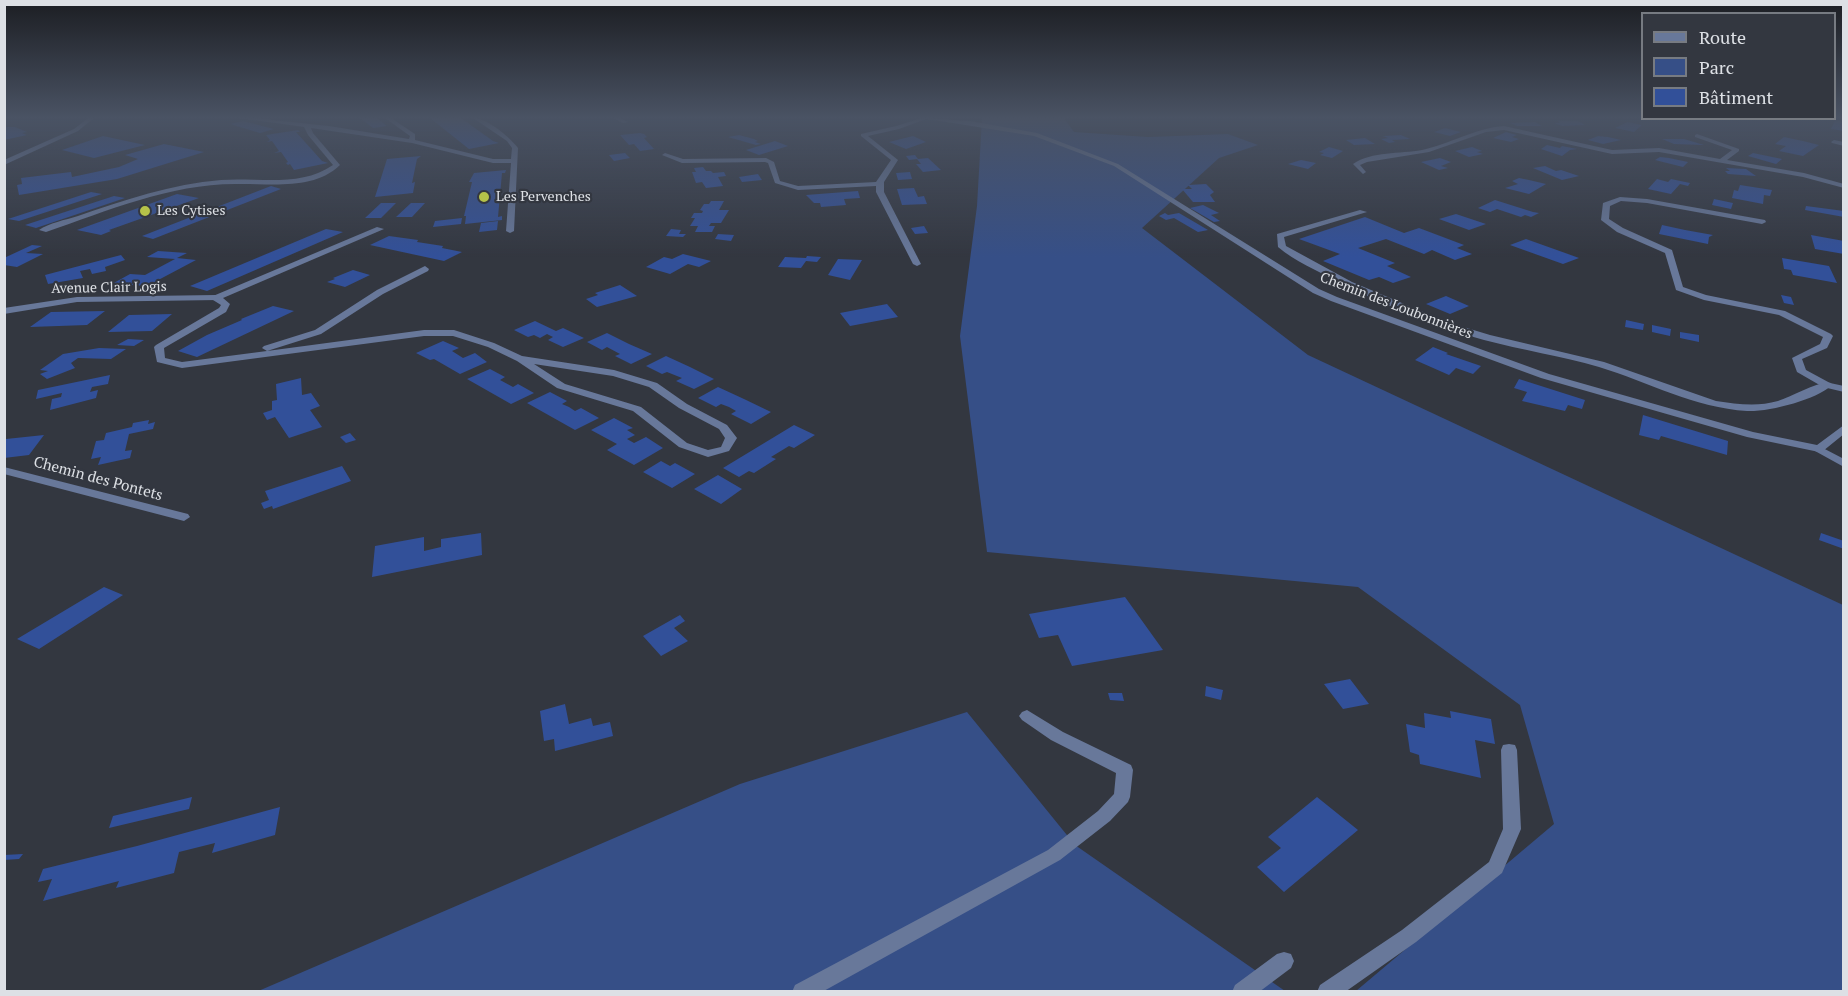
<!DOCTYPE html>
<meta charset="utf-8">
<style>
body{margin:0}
#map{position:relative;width:1848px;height:996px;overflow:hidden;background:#333740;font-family:"PT Serif",serif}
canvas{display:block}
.frame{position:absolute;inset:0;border:6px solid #dde0e5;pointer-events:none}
.legend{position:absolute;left:1641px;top:12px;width:195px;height:108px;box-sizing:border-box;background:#333740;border:2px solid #777b82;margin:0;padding:8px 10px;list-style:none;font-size:18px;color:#dde0e5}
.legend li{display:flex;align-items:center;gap:12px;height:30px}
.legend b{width:30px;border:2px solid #777b82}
</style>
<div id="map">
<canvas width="1848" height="996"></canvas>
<div class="frame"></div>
<ul class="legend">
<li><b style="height:8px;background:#68789a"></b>Route</li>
<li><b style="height:16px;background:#364f87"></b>Parc</li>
<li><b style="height:16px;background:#325099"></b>Bâtiment</li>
</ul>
</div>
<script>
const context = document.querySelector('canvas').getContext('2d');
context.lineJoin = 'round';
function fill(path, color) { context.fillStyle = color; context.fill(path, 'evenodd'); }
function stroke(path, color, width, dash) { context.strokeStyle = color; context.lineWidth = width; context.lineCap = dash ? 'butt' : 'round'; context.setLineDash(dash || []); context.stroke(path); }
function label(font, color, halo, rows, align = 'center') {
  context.font = font + ' "PT Serif",serif'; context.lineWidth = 4.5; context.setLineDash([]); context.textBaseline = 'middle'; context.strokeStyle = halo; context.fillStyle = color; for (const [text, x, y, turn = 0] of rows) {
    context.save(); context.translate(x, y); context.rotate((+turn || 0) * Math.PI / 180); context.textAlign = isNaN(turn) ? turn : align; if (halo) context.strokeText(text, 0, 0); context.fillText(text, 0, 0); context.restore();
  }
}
fill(new Path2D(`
 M982 118H1064L1074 132 1148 137 1228 134 1258 145 1219 158 1142 228 1308 355 1843 605V991H1356L1554 824 1520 705 1358 587 987 552 960 336 977 206Z
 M967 712 1075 845 1285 991 256 992 740 784Z`), '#364f87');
fill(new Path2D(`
 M360 118H377L387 126 373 128Z
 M430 118H461L493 141 499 143 469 149Z
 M1835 120 1844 122V131L1831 129Z
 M243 121 274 129 260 133 230 124Z
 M1558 121H1578L1585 125 1562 126 1554 123H1560Z
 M1535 122 1542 126H1517L1510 123Z
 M1627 122 1642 125 1634 132 1615 128Z
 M7 127H15L27 132 22 133 27 135 4 140V128Z
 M1445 128 1461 132 1450 136 1434 132Z
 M298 130 300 132H296L322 161 328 163 294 170 290 164 288 165 286 163 288 162 281 152 274 153 279 151 272 141 267 142 270 140 266 135Z
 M1506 132 1517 135 1512 137 1519 139 1511 142 1493 138Z
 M640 133 644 134 647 137 644 138 654 149 640 151 634 144 629 145 620 135Z
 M739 135 754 139 758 141 755 142 761 144 756 145 728 137Z
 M1401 135 1410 139 1392 140 1395 142 1389 143 1381 139 1388 138 1383 136Z
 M103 136 145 145 94 158 62 150Z
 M913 136 926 142 906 149 889 142Z
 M1598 136 1608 137 1621 140 1603 144 1588 140Z
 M1784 137 1803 141 1819 145 1803 156 1779 151 1786 146 1775 144Z
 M1365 138 1375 144 1354 145 1346 140Z
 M1662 139H1684L1704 145 1674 144Z
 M775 141 788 146 759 155 746 150Z
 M164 144 204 152 117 179 19 195 17 185 22 184 21 178 71 172 72 177 119 167 138 159 125 155Z
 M1547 145 1560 148 1562 146 1577 149 1570 150 1562 156 1541 149Z
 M1329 147 1343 151 1332 158 1320 155 1324 153 1319 152Z
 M1472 147 1482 151 1477 152 1483 154 1469 157 1455 151Z
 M625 153 630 158 614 161 609 155Z
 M1753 153 1782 159 1776 164 1748 156Z
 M915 155 918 159 928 158 941 170 923 172 916 164H921L917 159 909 160 906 156Z
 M421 156 417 159 412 183 415 182 413 193 375 197 387 159Z
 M1660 157 1669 158 1688 162 1683 167 1655 160Z
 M1440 158 1451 162 1441 166 1448 168 1439 170 1421 162Z
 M1301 160 1316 163 1308 169 1288 164Z
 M1545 166 1556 171 1561 170 1579 176 1562 180 1533 168Z
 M703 167 706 171H711L713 173 724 172 726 176 718 177 723 186 706 188 702 182 696 183 692 172H696L694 168Z
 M1726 168 1746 169 1756 176 1728 174 1725 171H1730Z
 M506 170 505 173H502L498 217 502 216V220L465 224 466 216H464L472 182H469L474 173Z
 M910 172 912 179 898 180 896 173Z
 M758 174 762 180 742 182 739 177Z
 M1519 178 1529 180 1546 184 1529 194 1505 188 1518 184 1512 181Z
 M1657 179 1668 182 1671 179 1690 183 1688 186 1680 184 1671 194 1648 189Z
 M1206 184 1214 192 1210 195 1215 202H1193L1182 189H1192L1188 185Z
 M1740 185 1772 190 1770 196 1764 195 1763 204 1732 198 1734 190 1738 191Z
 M271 186 281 189 153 239 142 236Z
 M914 188 918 197 924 196 927 204 902 205 897 189Z
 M858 191 860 198 844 199 846 205 821 207 820 203H814L806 195Z
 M91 192 102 194 19 221 8 219Z
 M177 194 199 198 109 230 111 231 101 235 77 230Z
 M114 196 125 198 36 228 25 225Z
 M1714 199 1733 203 1731 209 1712 205Z
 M1495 200 1533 212 1539 213 1531 217 1525 215 1521 217 1497 209 1490 212 1478 208Z
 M711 201H724L719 210H729L721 223H711L709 226H715L712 232H695L698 226H690L695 218H691L694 213H702L703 211 700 210 704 204H709Z
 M381 203H396L381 218H365Z
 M411 203H425L412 217H396Z
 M1203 205 1219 213 1211 215 1220 221 1214 222 1190 208Z
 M1806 206 1844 211V217L1805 210Z
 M1165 213 1168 215 1179 213 1208 230 1198 232 1174 218 1166 220 1159 216Z
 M1456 214 1486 224 1469 230 1439 219Z
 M1365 217 1404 233 1419 228 1464 245 1457 248 1472 254 1455 260 1432 250 1424 254 1386 239 1358 248 1395 263 1387 266 1411 277 1393 283 1379 277 1369 280 1323 261 1340 254 1299 239Z
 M462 218 461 224 433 227 435 221Z
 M498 221 497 230 479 232 481 223Z
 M1662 225 1685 230 1713 235 1709 237 1708 244 1659 234Z
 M924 226 928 233 915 234 911 228Z
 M326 229 343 232 207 291 190 286Z
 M671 229 681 230 679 234H686L683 237 666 236Z
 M718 234 734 235 731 241 715 239Z
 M1811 235 1844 241V254L1815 249Z
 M389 236 418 240 417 242 443 246 442 248 462 252 444 261 370 245Z
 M1526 239 1568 254 1579 258 1563 264 1510 245Z
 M32 245 42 246 26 253 43 254 17 267 4 265V258Z
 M158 251 187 253 177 258 196 260 147 286 112 284 130 274 145 275 175 259 147 257Z
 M683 254 711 261 699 267 688 264 670 274 646 267 664 257 672 259Z
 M121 255 125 260 105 267 106 271 92 274 90 269 80 271 83 278 48 284 45 275Z
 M807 256 821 257 817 262 806 261 801 268 778 267 785 257 806 258Z
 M1782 258 1829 266 1837 283 1793 275 1791 270 1784 269Z
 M838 259 862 260 850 280 828 275Z
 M353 270 370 275 345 287 327 282 335 279 333 278Z
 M620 285 637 296 597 307 586 299 598 295 595 293Z
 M1781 295 1791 297 1794 305 1784 303Z
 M1446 296 1469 306 1450 314 1426 304Z
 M887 304 898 317 850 326 840 313Z
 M273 306 294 311 197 357 178 351 207 335 242 320 241 319Z
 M105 311 87 325 30 327 51 312Z
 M172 314 152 331 108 332 129 315Z
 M1626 320 1644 324 1643 330 1625 327Z
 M535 321 556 331 563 328 584 338 563 347 548 340 553 337 547 334 540 338 534 335 528 337 514 330Z
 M1652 325 1671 329 1670 336 1652 332Z
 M1680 332 1699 335V342L1680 338Z
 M607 333 629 344 652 354 631 364 615 356 620 354 607 347 602 350 587 342Z
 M128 339 144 340 134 346 117 345Z
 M443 341 459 348 452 351 463 358 475 353 487 362 460 374 434 359 430 360 416 353Z
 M1433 347 1448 353 1446 354 1481 366 1473 374 1456 368 1449 375 1415 360Z
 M99 348 126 349 111 359 78 358 71 363 75 368 47 379 40 374 48 371 40 370 63 354Z
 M666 356 690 367 714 379 694 389 676 381 682 378 667 372 662 374 646 366Z
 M490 369 505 377 500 380 513 387 518 384 534 393 511 404 467 379Z
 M110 375 108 384 92 387 90 392 98 390 96 398 50 410 52 399 61 397 62 393 36 399 38 390Z
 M301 378 302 395 311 393 320 406 310 410 322 427 289 438 275 417 267 420 263 413 272 410V401L277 400 276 384Z
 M1519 379 1585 400 1582 409 1568 405 1565 411 1522 401 1527 392 1514 388Z
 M718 387 744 399 771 412 751 424 731 414 736 411 729 407 721 404 716 407 698 398Z
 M550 392 567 401 562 404 569 407 575 411 581 408 599 418 575 430 527 403Z
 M1643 415 1728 441 1727 455 1661 436 1659 440 1639 435Z
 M614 418 633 428 627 430 635 435 627 439 634 443 646 437 663 448 634 465 607 450 617 444 591 430Z
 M149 420 148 424 155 422 153 429 129 434 125 451 132 450 130 458 98 465 101 457 91 459 96 441 104 440 106 433 132 427 133 423Z
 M794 425 815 435 794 448 789 446 771 457 776 459 754 473 749 471 739 477 723 468Z
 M350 433 356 440 346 443 340 437Z
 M44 435 29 455 4 458 6 439Z
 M661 461 670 466 675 463 695 474 672 488 643 472Z
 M342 466 351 481 273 509 272 506 264 509 261 503 269 500 265 491Z
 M718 475 742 489 721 504 694 489Z
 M481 533 482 555 372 577 375 546 424 537V551L441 547V539Z
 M1821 533 1844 541V549L1819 540Z
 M104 587 123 595 39 649 17 639Z
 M1125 597 1163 650 1072 666 1058 635 1039 638 1029 614Z
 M680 615 685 621 674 628 688 641 661 656 643 636Z
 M1350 679 1369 704 1343 709 1324 684Z
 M1206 686 1223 690 1221 700 1205 696Z
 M1108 693H1122L1124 701 1110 700Z
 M565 704 569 724 591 718 593 726 610 722 613 736 555 751 554 739 544 741 540 711Z
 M1450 711 1491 719 1495 744 1475 740 1481 778 1420 764 1419 755 1410 752 1406 724 1425 728 1424 713 1451 718Z
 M192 797 189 809 109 828 113 816Z
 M1317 797 1358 830 1284 892 1257 867 1281 848 1268 837Z
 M280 807 275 835 212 853 215 843 179 852 174 873 116 888 119 881 43 901 52 879 38 882 43 869 137 846Z
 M23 854 19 859 4 860V855Z`), '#325099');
fill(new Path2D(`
 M239 118H254L329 126 409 139 410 136 385 118H391L415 134V140L493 159H511L512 148 507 141 473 118C486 117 511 138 518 148L514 231 510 233 506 231 511 163H493L412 143 311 128 313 133 340 165C313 191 270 183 235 184 170 184 107 211 46 232L39 230C49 223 65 220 78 216 124 200 172 184 221 180 258 177 300 188 333 165L308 135 304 127Z
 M922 118H929L899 129 868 136 898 160 884 182V192L921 264 917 266 913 264 876 192V186L798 190 775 183 768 163 765 162 682 163 662 155 665 153 683 159 766 158 774 162 780 181 798 186 876 182 891 160 861 136V134L896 126Z
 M1360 210 1367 212 1284 237 1286 246 1352 282 1447 322 1490 335 1604 362 1716 401C1737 404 1757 407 1778 401 1792 397 1817 381 1831 383L1832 385C1816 400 1769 412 1747 411 1695 408 1648 382 1599 367 1561 356 1522 350 1484 340 1433 326 1383 305 1337 281 1318 271 1294 261 1278 247L1277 234Z
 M377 227 384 229 223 298 230 304 226 312 164 348 165 358 182 362 267 351 262 348 264 346 315 330 377 290 425 266 429 269 428 271 383 294 321 334 267 351 424 330H454L494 343 522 356 614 370 657 383 687 404 727 425 737 438 729 451 708 457 679 447 633 411 557 388 517 361 488 347 453 336H424L182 368 157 362 154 347 156 345 219 308 221 305 213 300V296ZM534 364 613 376 649 387 679 408 719 429 725 438 721 447 708 450 687 443 641 407 565 384Z
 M1819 446 1844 459V467L1815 451 1813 449 1815 447Z
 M1027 710 1063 732 1131 765 1133 770 1130 797 1128 802 1110 821 1060 860 822 992H792L795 985 1048 850 1098 811 1114 794 1116 773 1051 740 1022 720 1019 716 1022 712Z
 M1509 744 1515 745 1517 750 1521 829 1502 873 1416 942 1345 992H1317L1320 985 1402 930 1489 862 1503 829 1501 750 1503 745Z
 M1284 952 1291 954 1294 961 1291 968 1259 992H1232L1235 985 1277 954Z`), '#68789a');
fill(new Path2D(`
 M613 118H620L628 122 623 123Z
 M921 118 970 121 1037 133 1118 164 1319 289 1337 297 1549 374 1753 432 1817 445 1844 425V434L1823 451 1819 452 1747 437 1541 378 1331 301 1313 293 1114 166 1034 136Z
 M1504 126 1612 150 1659 148 1720 159 1732 150 1695 137V135L1697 134 1739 149V151L1727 160 1804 173 1844 184V188L1803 177 1659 152 1612 154 1504 130 1486 132 1429 152 1367 162 1360 165 1366 172 1363 174 1353 164C1372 151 1400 154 1422 150 1450 144 1475 128 1504 126Z
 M1834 140 1844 142V146L1832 143 1831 142Z
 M1620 197 1647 199 1765 220 1766 222 1762 224 1647 203 1621 201 1610 206 1609 219 1623 228 1672 250 1683 287 1706 295 1785 311 1831 334 1833 336 1827 348 1802 359 1806 370 1830 383 1844 386V392L1823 387 1797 372 1792 358 1820 344 1823 337 1779 315 1704 300 1676 290 1665 253 1617 232 1601 220 1603 203Z
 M216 295 220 298 219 300 77 302 4 314V308L77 297Z
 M4 467 188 514 190 517 184 521 4 474Z`), '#68789a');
fill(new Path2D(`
 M88 118H94L78 131 4 165V160L74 129Z`), '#68789a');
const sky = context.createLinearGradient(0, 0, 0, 257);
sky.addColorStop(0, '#1c1e23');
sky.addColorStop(0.46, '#4a5364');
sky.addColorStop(1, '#4a536400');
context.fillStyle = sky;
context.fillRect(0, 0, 1848, 257);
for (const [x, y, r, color] of [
 [484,197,6,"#b5c249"],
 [145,211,6,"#b5c249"]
]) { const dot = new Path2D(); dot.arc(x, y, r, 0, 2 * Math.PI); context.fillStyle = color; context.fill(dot); stroke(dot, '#333740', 2); }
label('14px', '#dde0e5', '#333740', [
 ["Les Pervenches",496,197],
 ["Les Cytises",157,211]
], 'left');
label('14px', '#dde0e5', '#333740', [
 ["Avenue Clair Logis",109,288,-1],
 ["Chemin des Loubonnières",1396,306,21]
]);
label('15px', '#dde0e5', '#333740', [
 ["Chemin des Pontets",98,479,15]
]);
</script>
